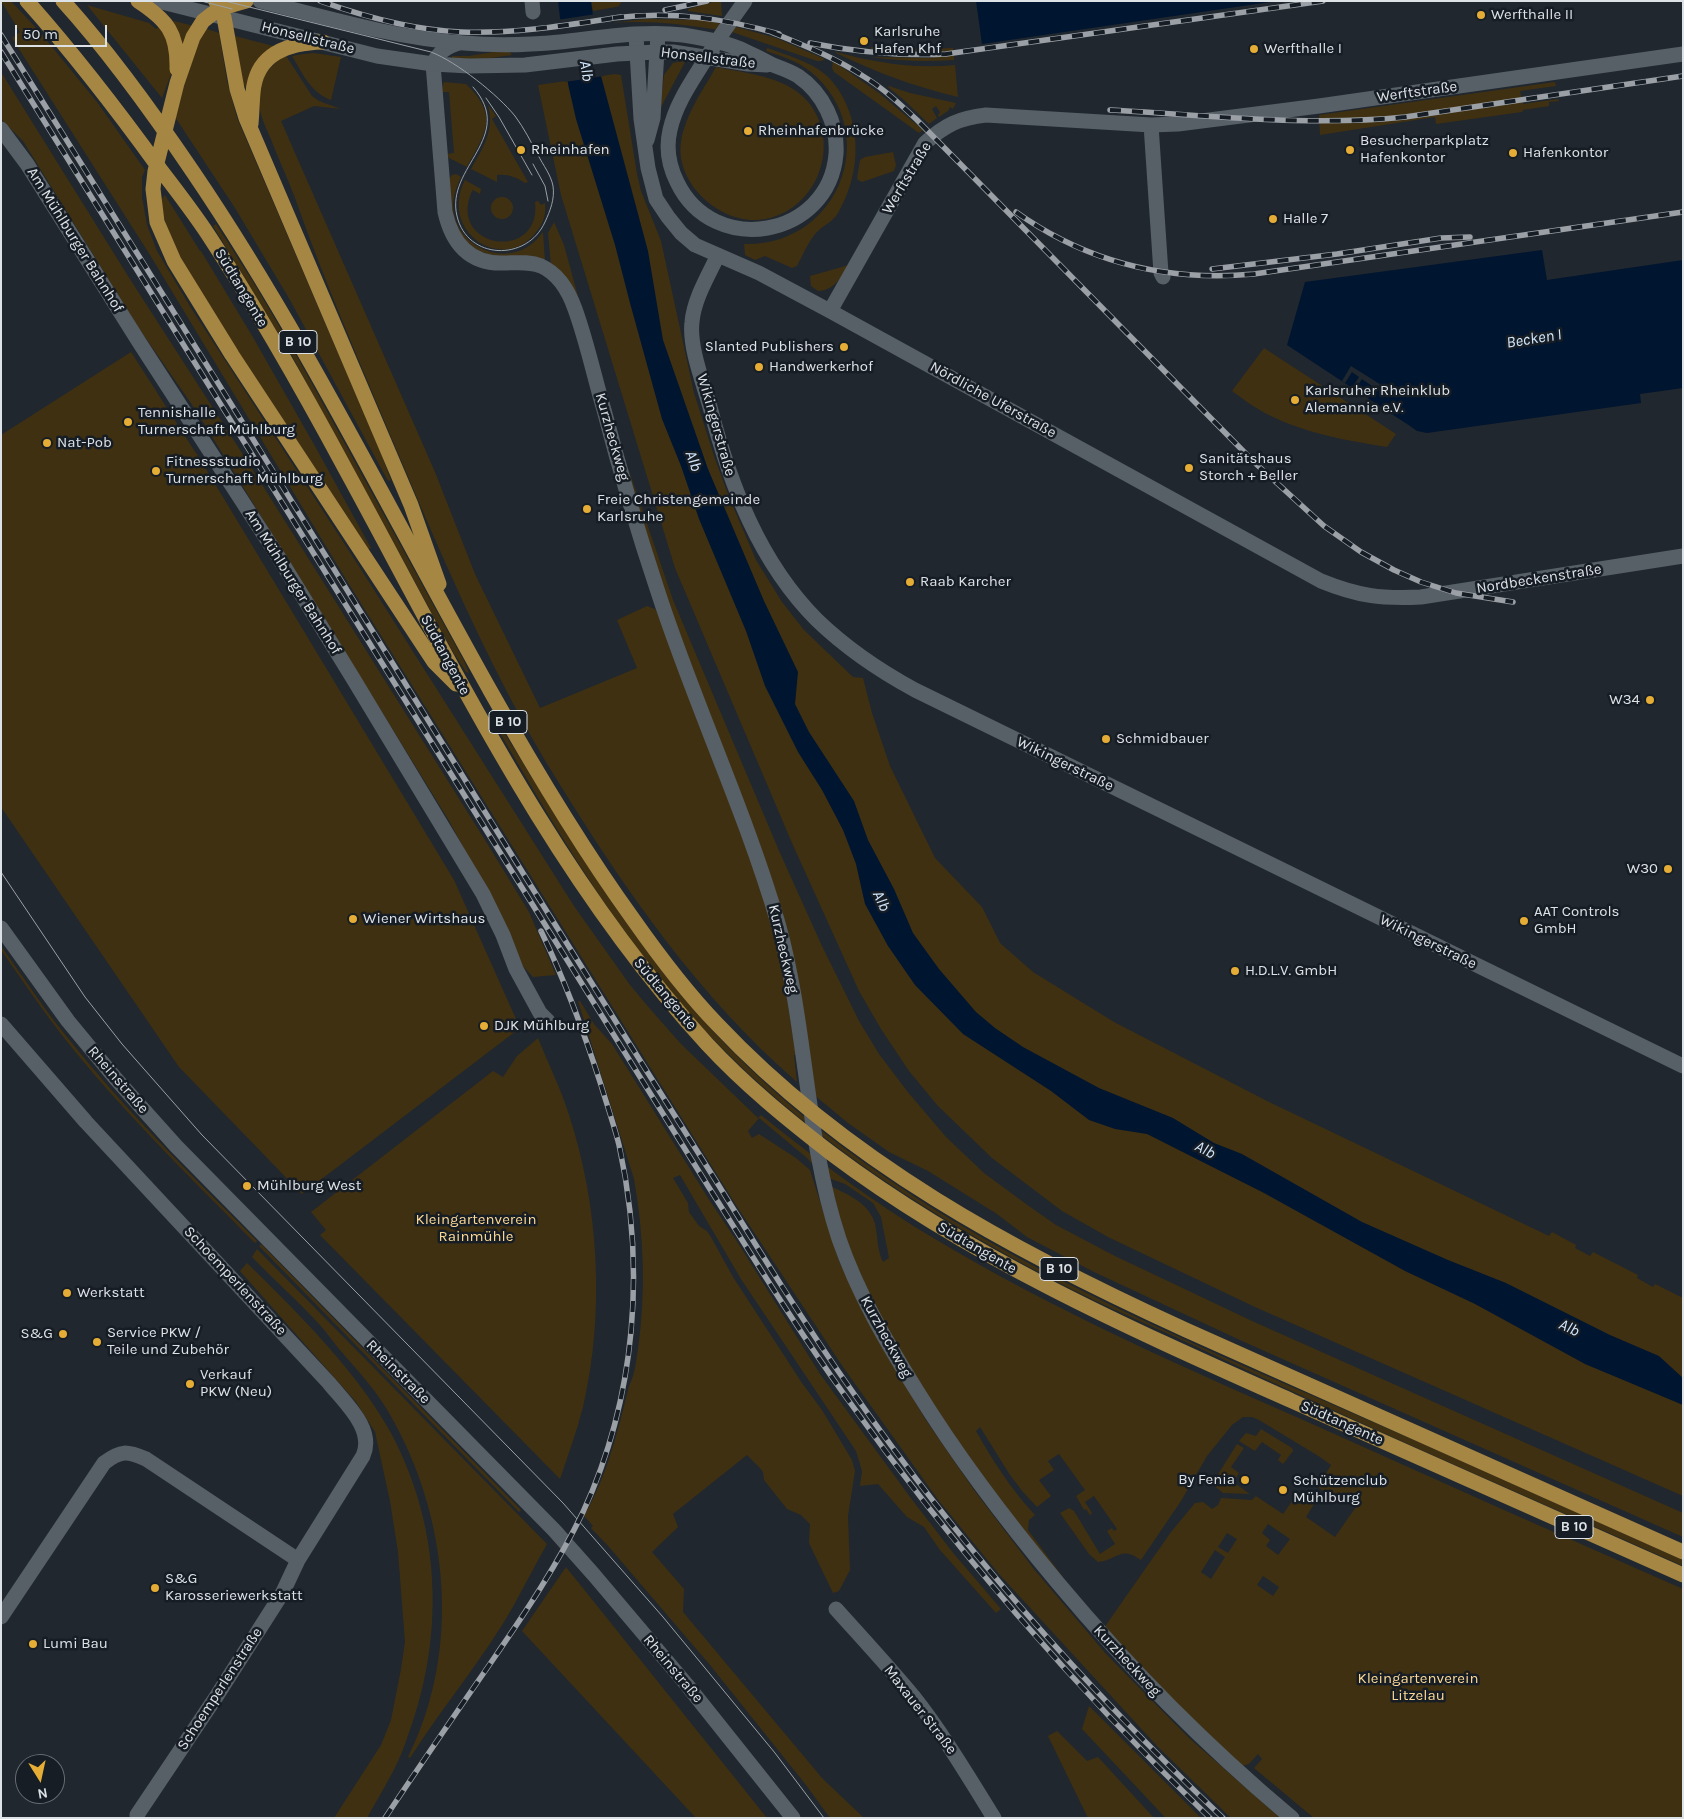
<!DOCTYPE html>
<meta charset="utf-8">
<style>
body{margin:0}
#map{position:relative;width:1684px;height:1819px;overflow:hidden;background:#20272e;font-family:Karla,sans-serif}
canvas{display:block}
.frame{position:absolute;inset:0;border:2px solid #dde2e7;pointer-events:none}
.north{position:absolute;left:15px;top:1754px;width:50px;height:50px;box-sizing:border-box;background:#161d24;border:1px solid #666c72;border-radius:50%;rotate:170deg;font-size:14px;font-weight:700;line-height:20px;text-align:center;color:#dde2e7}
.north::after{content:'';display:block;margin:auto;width:18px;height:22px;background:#e5ad35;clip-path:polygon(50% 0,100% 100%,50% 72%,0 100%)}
.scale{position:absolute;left:15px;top:25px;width:92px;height:22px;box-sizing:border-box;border:2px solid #dde2e7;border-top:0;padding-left:6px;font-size:15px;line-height:18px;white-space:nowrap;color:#dde2e7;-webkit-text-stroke:4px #161d24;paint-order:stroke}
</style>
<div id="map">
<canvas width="1684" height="1819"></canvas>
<div class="frame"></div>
<div class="north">N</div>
<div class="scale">50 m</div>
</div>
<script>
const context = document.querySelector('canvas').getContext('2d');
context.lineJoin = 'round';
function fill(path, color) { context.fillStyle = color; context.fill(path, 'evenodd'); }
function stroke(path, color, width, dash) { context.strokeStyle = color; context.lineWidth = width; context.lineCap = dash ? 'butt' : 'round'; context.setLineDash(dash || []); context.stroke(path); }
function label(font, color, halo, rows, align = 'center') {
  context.font = font + ' Karla,sans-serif'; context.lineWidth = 5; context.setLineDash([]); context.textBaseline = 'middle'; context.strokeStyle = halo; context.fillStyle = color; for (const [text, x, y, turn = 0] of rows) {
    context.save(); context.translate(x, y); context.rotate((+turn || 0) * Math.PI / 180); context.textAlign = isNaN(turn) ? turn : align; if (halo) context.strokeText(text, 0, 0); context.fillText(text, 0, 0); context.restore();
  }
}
fill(new Path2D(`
 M1 1H11L39 31 97 102 145 170 142 177V197L147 225 157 251 191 308 362 571 574 906 630 985 651 1010 681 1044 758 1118 761 1115C817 1160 874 1203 935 1239 1055 1311 1183 1367 1310 1423 1434 1479 1558 1534 1683 1589V1818H1314L1254 1768 1262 1759 1258 1754 1249 1764 1242 1766 1204 1732 1106 1629V1625L1171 1532 1195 1503 1203 1502 1212 1509 1218 1505 1221 1498 1252 1500 1256 1496 1283 1514 1298 1493 1314 1504 1306 1517 1335 1537 1360 1501 1351 1494 1343 1505 1318 1487 1331 1465 1320 1457 1259 1420 1252 1417H1243L1232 1425 1207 1456 1181 1501 1141 1560C1120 1545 1118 1560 1098 1562L1089 1554 1060 1513 1069 1508 1074 1511 1100 1554 1115 1544 1107 1531 1112 1528 1114 1531 1117 1529 1094 1496 1085 1502 1092 1513 1090 1515 1086 1509 1084 1510 1076 1496 1085 1490 1059 1454 1048 1461 1054 1470 1039 1480 1051 1496 1037 1507 1023 1492 1010 1475 980 1427 976 1431C993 1461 1011 1489 1035 1515L1029 1520 1028 1530 1065 1580 1026 1537 935 1408 884 1325 846 1243 832 1187C848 1194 871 1205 875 1224 878 1237 877 1250 883 1262L889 1258 881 1217 873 1203 845 1184 823 1176 807 1158 759 1118 748 1131 752 1138 759 1134 796 1158 810 1170 839 1261 865 1315 925 1419 974 1490 1033 1568 1106 1654 1188 1737 1280 1818H1231L1158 1747 999 1574 939 1501 843 1367 736 1205 347 581 150 255 12 38 20 32ZM1268 1524 1290 1539 1278 1555 1266 1546 1270 1540 1262 1533ZM1227 1533 1237 1539 1228 1553 1218 1547ZM1215 1550 1225 1557 1211 1579 1201 1572ZM1263 1576 1279 1587 1273 1596 1257 1585Z
 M591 1H622L619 6 616 7 593 11Z
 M716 1H721L722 16 688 11V9Z
 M87 5 149 23 156 29 162 25 173 58 171 74 162 98Z
 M646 19 703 20 722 24 718 30C682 24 648 20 611 23Z
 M170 20 194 26 186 42 182 45Z
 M729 25 776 38 825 59 821 61H817L729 31Z
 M204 28 219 33 227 81 237 118 381 453 391 480 388 481 290 300 235 208 175 117 189 62Z
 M235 36 277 47 247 88 245 87 243 84Z
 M871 47 922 49 953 48V51L934 52 871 49Z
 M767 48C787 55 809 61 826 75 831 79 834 84 838 89 863 127 860 175 838 213 833 222 823 225 816 233 808 242 803 255 797 266L792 268 765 256 755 260 745 255 744 244C838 247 884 133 811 72 798 61 781 56 766 51Z
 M500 51 510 52 512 55 476 60 452 58V56H469Z
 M836 52C876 63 914 69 955 65L958 97C915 87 876 72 836 53Z
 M314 53 341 57 331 100C310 92 303 74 292 56L303 54Z
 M285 54 312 96 319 101 341 109 314 106 281 121 435 472 475 574 540 708 637 668 617 620 647 606 655 609 658 613 762 887 778 944 796 1055H794L797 1082C699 997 625 890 557 780 494 678 447 568 400 458 364 372 326 286 295 198 287 177 278 158 270 137 265 126 260 115 259 104 256 79 269 69 285 54Z
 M954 55V60C926 62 899 61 870 57L929 58Z
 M686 60 660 109 664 75 673 63Z
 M833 61 879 93 923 130 919 133 834 72 832 68Z
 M716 67C761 76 813 79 823 135 829 176 800 218 756 220 717 221 675 182 681 142 685 115 703 90 716 67Z
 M1 72 128 276 251 467 485 840 529 912 556 975 533 977 520 963 483 884 448 819 195 409 138 327 23 141 1 119Z
 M615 74 621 75 637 174 641 191 661 241 694 393 714 456 729 497 756 560 782 602 804 630 853 677 863 678 872 713 890 766 935 858 982 907 1000 943 1033 972 1114 1022 1269 1102 1549 1236 1552 1232 1576 1245 1575 1248 1590 1256 1593 1252 1638 1275 1637 1278 1653 1287 1655 1284 1683 1298V1496L1255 1307 1108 1237 1062 1211 992 1158 938 1106 909 1071 881 1029 859 991 792 843 675 568 561 195 538 85Z
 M444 82 466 84C499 116 486 132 467 167L449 158 446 154 454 153 449 92H441Z
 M1555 82 1556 86 1520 91 1523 104 1558 99 1559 101 1549 102V106L1523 110 1522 112 1436 124 1435 117 1320 135 1319 115Z
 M889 86 910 93 956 103 953 109 950 107 948 111 939 117 938 115 940 112 936 106 932 109 937 118 929 124 904 100 888 87Z
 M488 105 496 116 492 119 528 182 525 183C516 177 508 174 497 175V182L471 169C483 148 495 130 488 105Z
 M893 152 896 165 894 171 862 182 858 180 857 178 860 160 865 157Z
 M456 174 461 177C457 185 454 194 453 203 452 242 497 267 529 246 535 242 539 237 543 232L545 262C513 258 470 261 455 227 450 217 450 192 448 180L452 175Z
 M465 180 481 189 480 194 473 190 472 191C446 249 542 263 535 202L538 201 541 205 545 203C546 214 544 222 537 231 505 275 438 233 465 180Z
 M165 195 200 251H201L254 339 316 448 371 548 366 550C323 485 280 419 238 352 209 305 171 257 160 201Z
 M491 208a11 11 0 1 1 22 0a11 11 0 1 1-22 0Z
 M554 222 564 245 588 333 551 266 548 233Z
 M216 224 255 285 299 360 464 661 469 673 466 672 453 652 293 358 213 226Z
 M849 265C840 278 835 290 818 291L811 286 810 276Z
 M1264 348 1396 434 1387 447C1343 440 1297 432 1258 409 1249 404 1241 397 1232 391Z
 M131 352 203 464 454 880 520 1028 302 1194 179 1067 1 807V435Z
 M626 462 673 600 780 853 822 946 859 1021 879 1054 907 1091 946 1137 984 1173 1026 1204 1056 1225 1115 1256 1252 1321 1683 1513V1537L1242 1341 1094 1272 1027 1237 997 1214 928 1171 889 1152 848 1123 813 1094 802 1005 663 590Z
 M501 728C572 839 637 954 730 1049 894 1216 1118 1311 1329 1403 1447 1454 1565 1507 1683 1560V1566C1526 1496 1369 1428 1214 1355 1160 1329 1104 1307 1052 1279 935 1218 822 1147 728 1054 634 962 566 846 500 733Z
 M1 946C22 975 41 1005 63 1032 122 1107 190 1174 257 1241L255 1243C189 1176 120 1109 61 1034 40 1007 21 978 1 950Z
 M578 1001H580L594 1024 612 1044 708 1198 738 1243 820 1374 910 1497 954 1554 1001 1609 996 1613 940 1550 924 1527 907 1517 878 1484 860 1486 862 1471 856 1451 741 1279 680 1175 673 1178 688 1203 689 1212 699 1226 707 1231 711 1237 733 1277 802 1383 822 1410 852 1460 855 1471 848 1516 850 1570 839 1591 833 1593 809 1543 810 1524 801 1515 787 1509 764 1480 763 1472 759 1467 747 1455 673 1514 678 1527 652 1552 684 1589 683 1612 822 1778 864 1818H830L806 1785 710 1665 609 1547 591 1528 593 1526 584 1516C607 1476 618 1431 629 1386 635 1374 636 1362 638 1349 646 1293 644 1235 634 1179Z
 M538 1038C548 1063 561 1089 569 1115 599 1206 605 1313 583 1407 577 1431 568 1455 560 1479L320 1235 326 1230 311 1212 493 1071 503 1077 517 1056Z
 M261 1244 521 1510 519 1512 259 1246Z
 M257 1249 547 1544C536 1564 525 1584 514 1605 484 1658 443 1706 410 1758L408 1757C462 1650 449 1516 389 1413 377 1392 361 1374 345 1356 336 1346 328 1334 319 1324 298 1301 274 1280 252 1257Z
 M247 1263C297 1312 357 1371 391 1433 443 1531 445 1641 405 1744 396 1770 380 1794 367 1818H334L381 1745 391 1720 401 1669 405 1642 398 1552 390 1501 375 1432 356 1402 240 1271Z
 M1261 1429 1292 1448 1293 1451 1283 1464 1278 1460 1281 1455 1262 1442 1255 1451 1239 1441 1246 1433 1256 1436Z
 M1237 1444 1244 1448 1231 1467 1239 1473 1233 1482 1250 1494 1223 1493 1212 1484Z
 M566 1567 767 1818H696L522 1631Z
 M1089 1706 1201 1818H1166L1161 1813 1082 1729Z
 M1057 1731 1087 1761 1098 1757 1154 1818H1088L1048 1736Z`), '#3f3012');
fill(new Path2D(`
 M558 1H591L601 76 648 251 663 340 708 469 764 601 798 672 795 704 809 732 854 801 868 840 894 889 913 933 939 969 976 1012 995 1028 1023 1047 1099 1088 1173 1118 1214 1143 1242 1154 1362 1222 1448 1260 1506 1283 1610 1335 1659 1356 1683 1378V1405L1585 1364 1475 1304 1405 1271 1264 1193 1147 1134 1115 1129 1089 1120 1051 1091 963 1034 915 985 888 946 865 904 856 864 843 830 822 790 798 752 765 686 746 631 699 519 681 466 662 419 630 303 615 245 576 119 568 84Z
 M976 1H1277L982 44Z
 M1542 250 1547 280 1683 260V388L1640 394 1641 403 1427 433 1417 431 1410 426 1287 345 1305 282Z`), '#001530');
fill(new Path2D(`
 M596 14 604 76 565 82 557 20Z
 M1351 366 1383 386 1380 391 1375 388 1368 398 1365 397 1372 386 1362 379 1355 390 1352 388 1359 377 1352 372 1345 383 1342 381Z`), '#20272e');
stroke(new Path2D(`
 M532 1 533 12
 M636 35 641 119 648 168 656 199 668 217 681 233 695 245 759 273 830 311 1321 581C1358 596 1381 599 1421 597L1683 556
 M459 43C447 47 438 52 433 64L445 212C452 243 469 264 503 263 515 263 529 261 541 266 559 274 569 292 575 309 587 342 594 376 604 410 620 471 638 532 658 592 694 703 745 810 778 923 807 1026 805 1137 839 1239 858 1294 887 1343 917 1391 959 1459 1007 1522 1058 1583 1129 1668 1206 1746 1292 1818
 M1151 125 1161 273 1163 277
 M1 129 27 164 139 342 279 558 354 680 483 894 503 935 516 969 540 1013 548 1021
 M647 140 653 118 658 34
 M718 255C708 276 694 299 692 322 689 347 703 382 710 407 730 484 759 562 817 620 846 648 880 671 915 690L1683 1066
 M830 311 925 143C945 125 959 118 986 115L1151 125 1178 124 1319 106 1683 54
 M1 1024 86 1122 329 1383C345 1403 375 1429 363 1456L298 1560 283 1592 216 1697 137 1815
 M836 1609C862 1638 888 1666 913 1696 943 1734 968 1776 994 1818
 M1 1617 104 1463C121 1450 127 1451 146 1459L298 1560`), '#575f67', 15);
stroke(new Path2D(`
 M158 1 377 56 433 64 469 66 525 65 617 54 657 52H673L748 64 767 65
 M260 1C328 18 394 38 464 43 496 46 528 45 560 42 599 38 643 30 683 35 703 38 726 42 745 51 754 55 764 60 773 65 781 68 790 71 798 76 823 93 838 124 836 154 829 238 713 258 677 182 669 166 666 147 670 130 675 107 688 87 700 68 714 45 729 23 745 1
 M1 928 68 1021 116 1079 176 1146 554 1530 594 1575 687 1685 793 1818`), '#575f67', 15);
stroke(new Path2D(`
 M27 1C75 55 118 111 160 169 177 191 194 213 209 236 259 312 304 392 347 472 455 670 554 877 707 1044 745 1085 788 1120 832 1154 972 1259 1133 1330 1292 1401 1422 1459 1553 1517 1683 1575
 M63 1C111 54 153 113 193 172 305 337 393 518 491 692 535 770 581 847 633 919 659 956 686 992 717 1024 847 1162 1015 1252 1186 1330L1683 1552
 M138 1C167 20 178 33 177 69
 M246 1 225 7 212 14 203 21 193 37 177 83 155 171 153 189 157 222 174 261 232 355 434 662 456 684
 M216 2 224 17 237 89 246 118 411 505 439 584
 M251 124C252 113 252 103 253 93 256 53 289 43 323 42`), '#a68643', 15);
stroke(new Path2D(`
 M201 1 232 9
 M225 1 431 52C457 62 498 95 515 116 524 128 531 142 538 155 543 165 551 175 553 186 555 199 550 211 545 222 527 262 467 260 457 216 445 167 517 137 473 87
 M486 98 499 117 532 175
 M533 164 545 186 548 201
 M1 872 85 997 122 1044 202 1135 563 1503 663 1617 775 1753 824 1818`), '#9aa0a6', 1);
const rail = new Path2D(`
 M320 1C365 17 414 30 461 32 515 34 568 25 621 17
 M665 10 707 1
 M613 18C672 11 723 18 779 34
 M771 32C803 45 834 57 863 76 883 88 900 104 917 120L1255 463 1324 526 1361 552 1394 570 1421 582 1456 593 1513 602
 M1 35C178 319 355 602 531 886 592 984 654 1083 716 1181 760 1252 804 1323 852 1391 960 1546 1086 1688 1223 1818
 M810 43C855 52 900 56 946 54L1323 1
 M1 52 708 1186C753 1257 797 1329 846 1397 954 1549 1076 1689 1210 1818
 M1110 110C1208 115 1307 127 1405 117L1683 76
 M1016 212C1088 263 1167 282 1254 274L1683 212
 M1212 269 1337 254 1441 238 1470 237
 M385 1818C420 1765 456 1713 492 1661 525 1613 558 1564 583 1512 636 1398 646 1267 619 1145 614 1125 607 1105 601 1085 584 1032 565 981 541 931`);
stroke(rail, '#9aa0a6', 5.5);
stroke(rail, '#161d24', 4, [11]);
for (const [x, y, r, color] of [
 [1481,15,5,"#e5ad35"],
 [864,41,5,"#e5ad35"],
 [1254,49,5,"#e5ad35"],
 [748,131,5,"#e5ad35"],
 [521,150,5,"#e5ad35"],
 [1350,150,5,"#e5ad35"],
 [1513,153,5,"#e5ad35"],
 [1273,219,5,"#e5ad35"],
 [844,347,5,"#e5ad35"],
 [759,367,5,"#e5ad35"],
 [1295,400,5,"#e5ad35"],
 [128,422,5,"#e5ad35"],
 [47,443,5,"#e5ad35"],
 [1189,468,5,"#e5ad35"],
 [156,471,5,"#e5ad35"],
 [587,509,5,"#e5ad35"],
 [910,582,5,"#e5ad35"],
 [1650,700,5,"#e5ad35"],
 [1106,739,5,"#e5ad35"],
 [1668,869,5,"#e5ad35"],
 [353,919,5,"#e5ad35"],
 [1524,921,5,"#e5ad35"],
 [1235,971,5,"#e5ad35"],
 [484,1026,5,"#e5ad35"],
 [247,1186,5,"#e5ad35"],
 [67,1293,5,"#e5ad35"],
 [63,1334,5,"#e5ad35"],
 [97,1342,5,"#e5ad35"],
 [190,1384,5,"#e5ad35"],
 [1245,1480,5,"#e5ad35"],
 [1283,1490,5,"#e5ad35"],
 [155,1588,5,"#e5ad35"],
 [33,1644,5,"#e5ad35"]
]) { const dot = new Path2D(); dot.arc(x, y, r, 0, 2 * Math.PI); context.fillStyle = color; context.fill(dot); stroke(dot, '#161d24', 2); }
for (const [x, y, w] of [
 [298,342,38],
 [508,722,38],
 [1059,1269,38],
 [1574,1527,38]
]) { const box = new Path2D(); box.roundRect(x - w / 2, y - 11.5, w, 23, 4); context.fillStyle = '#161d24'; context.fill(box); stroke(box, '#dde2e7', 1); }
label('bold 14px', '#dde2e7', null, [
 ["B 10",298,342],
 ["B 10",508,722],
 ["B 10",1059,1269],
 ["B 10",1574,1527]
]);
label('15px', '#dde2e7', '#161d24', [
 ["Werfthalle II",1491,15],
 ["Karlsruhe",874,32],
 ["Hafen Khf",874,49],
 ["Werfthalle I",1264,49],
 ["Rheinhafenbrücke",758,131],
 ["Besucherparkplatz",1360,141],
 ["Hafenkontor",1360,158],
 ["Rheinhafen",531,150],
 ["Hafenkontor",1523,153],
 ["Halle 7",1283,219],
 ["Slanted Publishers",834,347,"right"],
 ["Handwerkerhof",769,367],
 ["Karlsruher Rheinklub",1305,391],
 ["Alemannia e.V.",1305,408],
 ["Tennishalle",138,413],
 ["Turnerschaft Mühlburg",138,430],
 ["Nat-Pob",57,443],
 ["Sanitätshaus",1199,459],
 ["Storch + Beller",1199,476],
 ["Fitnessstudio",166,462],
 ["Turnerschaft Mühlburg",166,479],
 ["Freie Christengemeinde",597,500],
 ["Karlsruhe",597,517],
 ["Raab Karcher",920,582],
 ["W34",1640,700,"right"],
 ["Schmidbauer",1116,739],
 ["W30",1658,869,"right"],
 ["AAT Controls",1534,912],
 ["GmbH",1534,929],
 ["Wiener Wirtshaus",363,919],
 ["H.D.L.V. GmbH",1245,971],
 ["DJK Mühlburg",494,1026],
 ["Mühlburg West",257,1186],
 ["Werkstatt",77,1293],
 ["Service PKW /",107,1333],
 ["Teile und Zubehör",107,1350],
 ["S&G",53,1334,"right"],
 ["Verkauf",200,1375],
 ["PKW (Neu)",200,1392],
 ["By Fenia",1235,1480,"right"],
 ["Schützenclub",1293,1481],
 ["Mühlburg",1293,1498],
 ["S&G",165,1579],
 ["Karosseriewerkstatt",165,1596],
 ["Lumi Bau",43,1644]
], 'left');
label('15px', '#dde2e7', '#161d24', [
 ["Honsellstraße",308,38,14],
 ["Honsellstraße",708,58,7],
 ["Werftstraße",1417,92,-8],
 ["Werftstraße",907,178,-59],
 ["Am Mühlburger Bahnhof",75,240,58],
 ["Südtangente",241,288,59],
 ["Nördliche Uferstraße",993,400,29],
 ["Wikingerstraße",716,425,74],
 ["Kurzheckweg",612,437,74],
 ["Nordbeckenstraße",1539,579,-9],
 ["Am Mühlburger Bahnhof",293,582,58],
 ["Südtangente",445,655,62],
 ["Wikingerstraße",1065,764,26],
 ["Wikingerstraße",1428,942,26],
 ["Kurzheckweg",783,949,77],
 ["Südtangente",665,994,50],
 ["Rheinstraße",118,1080,49],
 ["Südtangente",977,1248,30],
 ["Schoemperlenstraße",235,1281,47],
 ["Kurzheckweg",886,1337,61],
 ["Rheinstraße",398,1372,45],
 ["Südtangente",1342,1423,24],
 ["Kurzheckweg",1127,1661,47],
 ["Rheinstraße",673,1669,50],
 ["Schoemperlenstraße",220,1689,-57],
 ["Maxauer Straße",920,1710,52]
]);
label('15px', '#fdd995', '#161d24', [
 ["Kleingartenverein",476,1220],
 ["Rainmühle",476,1237],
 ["Kleingartenverein",1418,1679],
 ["Litzelau",1418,1696]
]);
label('italic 16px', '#d2e7fd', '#161d24', [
 ["Alb",586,71,80],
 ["Becken I",1534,339,-9],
 ["Alb",693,461,70],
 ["Alb",881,901,65],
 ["Alb",1205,1150,28],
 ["Alb",1569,1328,25]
]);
</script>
